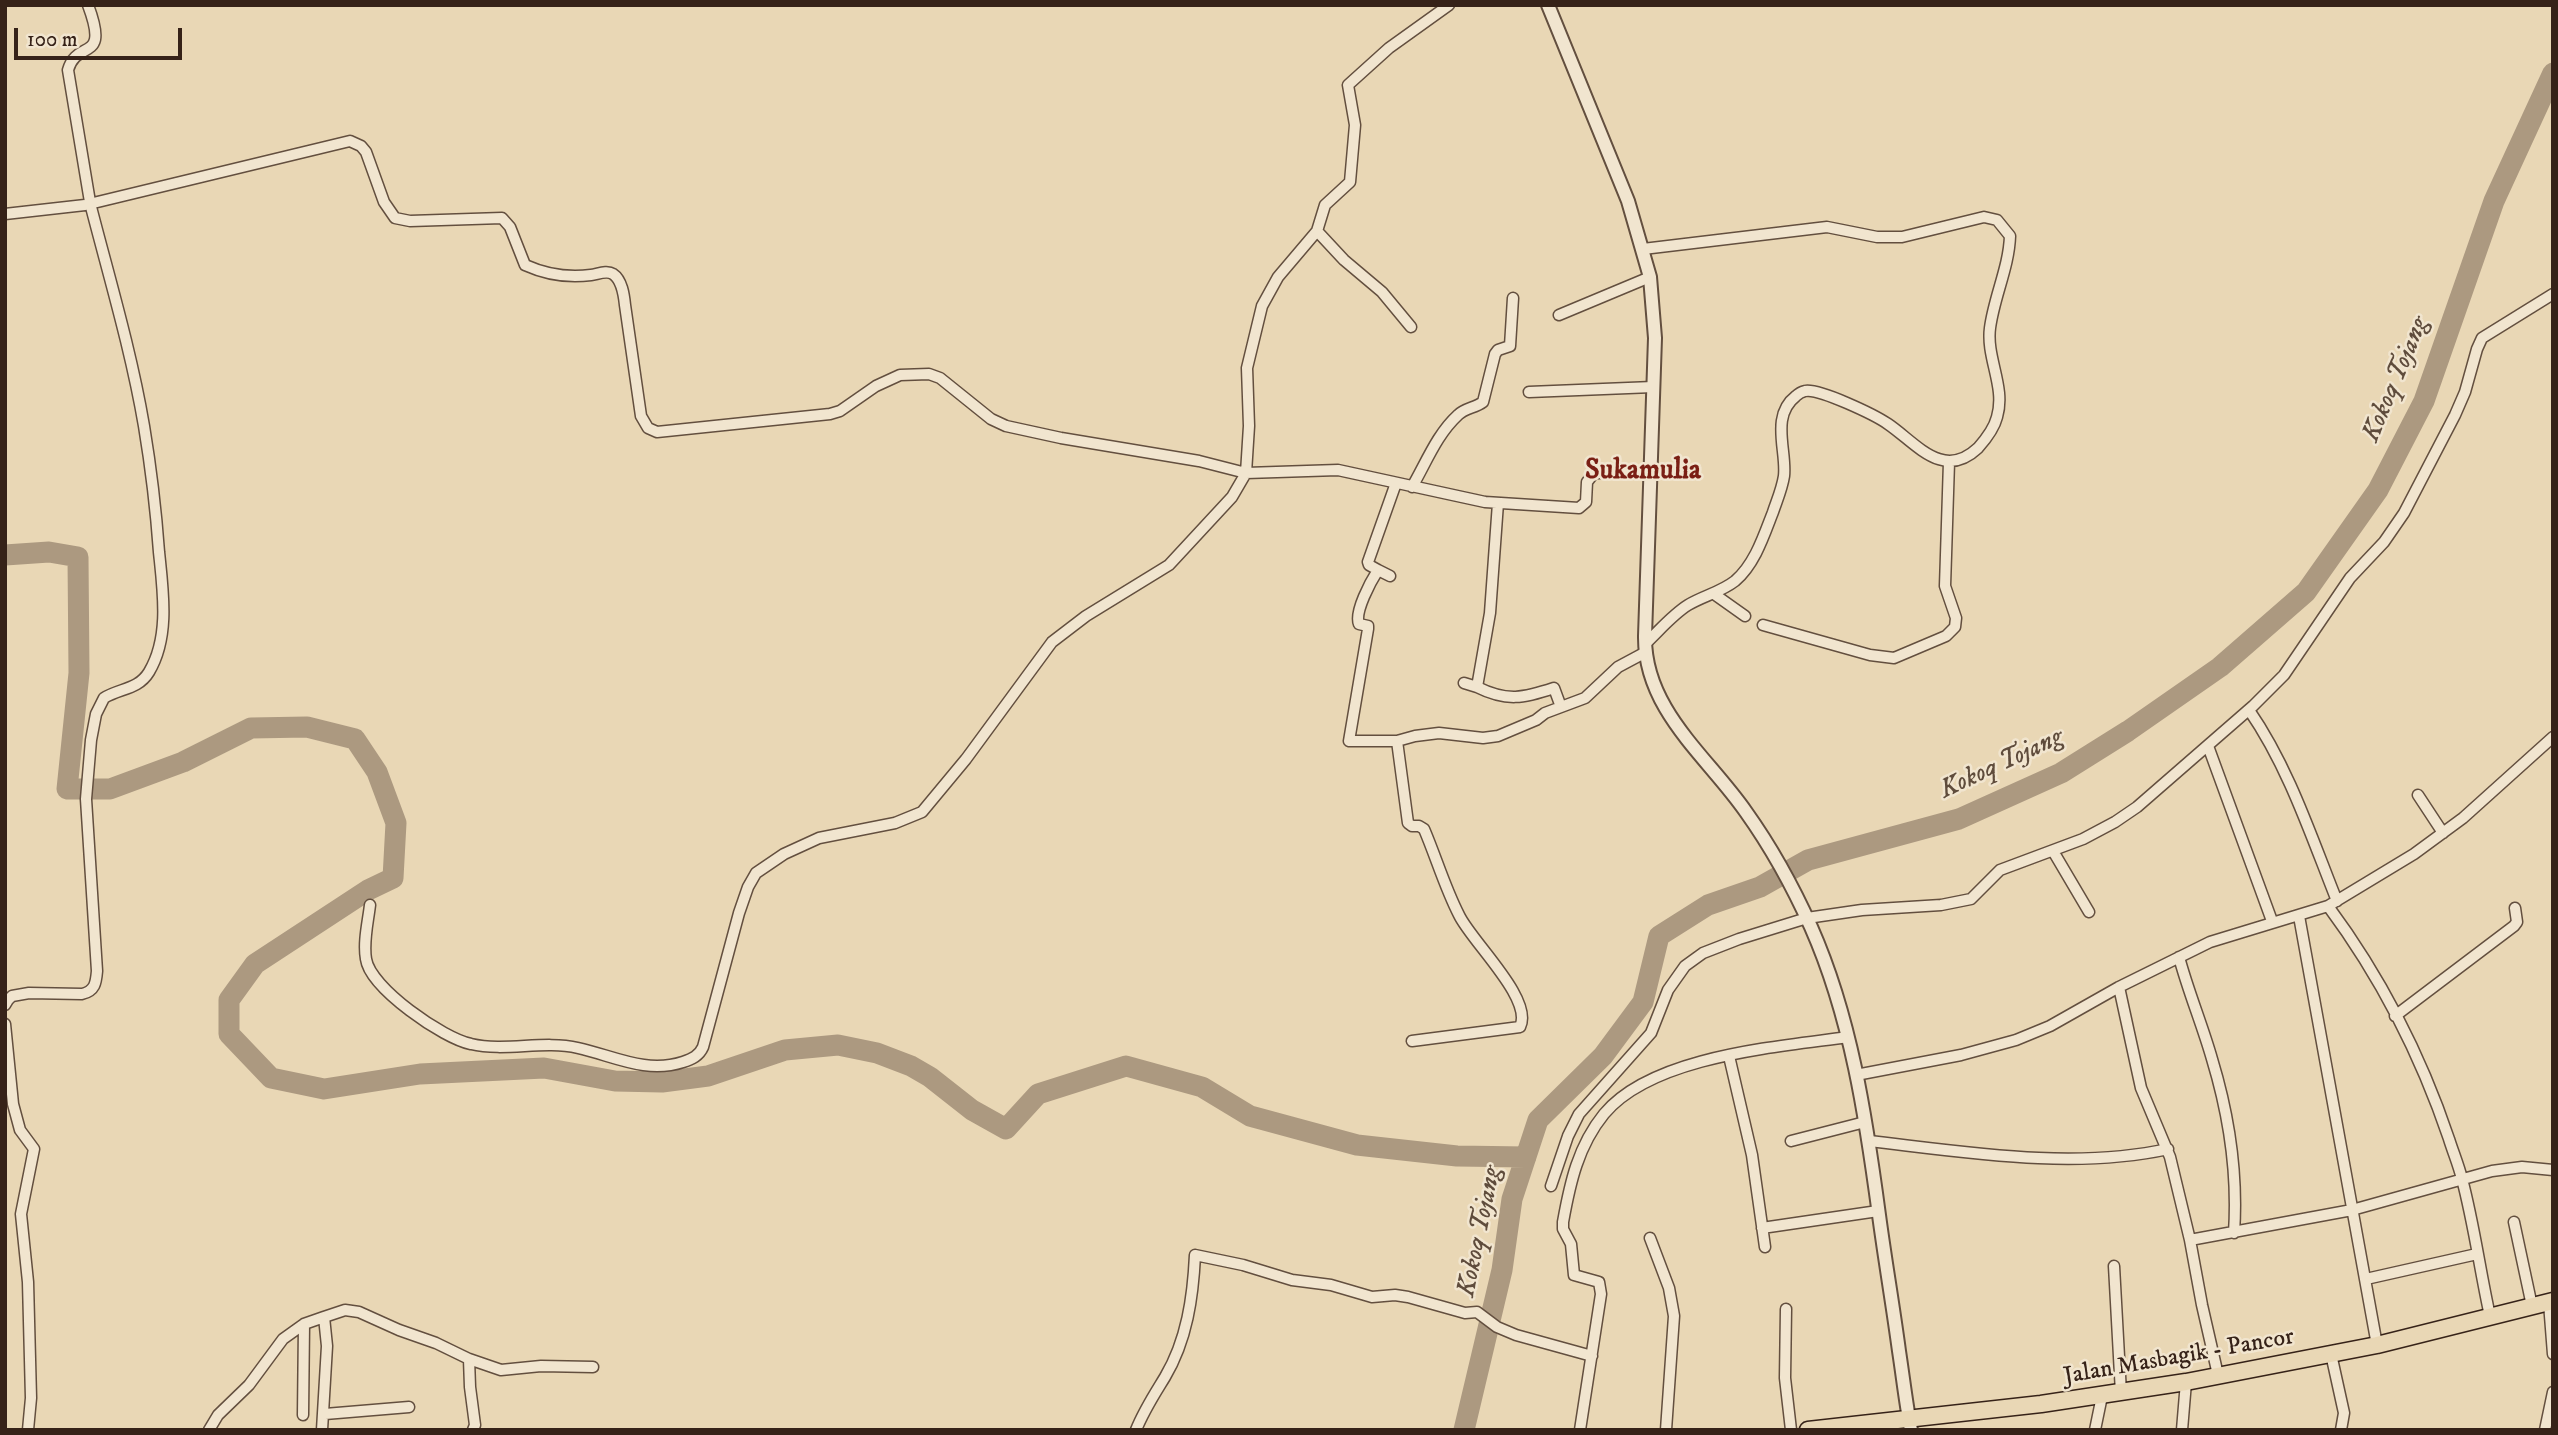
<!DOCTYPE html>
<style>
body{margin:0}
#map{position:relative;width:2558px;height:1435px;overflow:hidden;background:#e9d7b5;font-family:"IM FELL DW Pica",serif}
canvas{display:block}
.frame{position:absolute;inset:0;border:7px solid #362218;pointer-events:none}
.scale{position:absolute;left:14px;top:28px;width:168px;height:32px;box-sizing:border-box;border:4px solid #362218;border-top:0;padding-left:9px;font-size:21px;line-height:24px;white-space:nowrap;color:#362218;-webkit-text-stroke:5px #f1e5cf;paint-order:stroke}
</style>
<div id="map">
<canvas width="2558" height="1435"></canvas>
<div class="frame"></div>
<div class="scale">100 m</div>
</div>
<script>
const context = document.querySelector('canvas').getContext('2d');
context.lineJoin = 'round';
function stroke(path, color, width, dash) { context.strokeStyle = color; context.lineWidth = width; context.lineCap = dash ? 'butt' : 'round'; context.setLineDash(dash || []); context.stroke(path); }
function label(font, color, halo, rows, align = 'center') {
  context.font = font + ' "IM FELL DW Pica",serif'; context.lineWidth = 5; context.setLineDash([]); context.textBaseline = 'middle'; context.strokeStyle = halo; context.fillStyle = color; for (const [text, x, y, turn = 0] of rows) {
    context.save(); context.translate(x, y); context.rotate((+turn || 0) * Math.PI / 180); context.textAlign = isNaN(turn) ? turn : align; if (halo) context.strokeText(text, 0, 0); context.fillText(text, 0, 0); context.restore();
  }
}
stroke(new Path2D(`
 M5 555 49 552 78 557 79 673 67 789H110L183 762 251 728 307 727 355 739 377 772 396 823 393 878 368 890 255 964 229 1000V1034L271 1078 324 1089 420 1074 544 1068 615 1081 662 1082 708 1076 785 1050 838 1045 877 1053 911 1066 930 1077 972 1110 1006 1129 1038 1094 1126 1066 1202 1087 1250 1116 1357 1145 1457 1156 1526 1157
 M1464 1430 1502 1270 1512 1199 1538 1120 1603 1056 1643 1002 1659 936 1708 905 1760 887 1808 860 1959 819 2061 773 2128 731 2220 667 2306 592 2378 490 2424 401 2494 201 2553 73`), '#ac9980', 21);
const minor = new Path2D(`
 M88 5C110 64 77 38 68 70L90 202
 M5 214 85 205 350 141 361 146 366 152 384 202 395 218 410 221 502 218 510 227 525 265C545 274 569 278 591 275 598 274 607 270 613 274 622 280 624 295 625 305L641 416 648 428 657 432 830 414 840 411 876 386 900 375 929 374 940 378 991 419 1006 426 1061 438 1199 461 1246 473 1338 470 1485 502 1579 508 1586 502 1587 482 1594 473H1649
 M1317 231 1344 260 1382 292 1411 327
 M1643 249 1827 227 1877 237H1902L1984 217 1997 220 2010 236C2009 267 1994 297 1990 328 1986 358 2006 387 1997 417 1994 429 1986 439 1978 448 1943 481 1916 443 1888 424 1875 415 1819 388 1805 391 1801 392 1798 394 1796 396 1770 416 1787 451 1784 476 1782 489 1777 500 1773 512 1764 535 1755 564 1735 581 1721 592 1703 596 1688 605 1672 615 1659 631 1645 644
 M1559 315 1650 277
 M1529 392 1653 387
 M1412 487C1426 463 1437 434 1458 415 1465 408 1475 408 1483 402L1495 354 1498 350 1510 346 1513 298
 M1378 570 1369 565 1368 562 1396 483
 M1390 576 1378 570C1371 581 1354 612 1359 624L1368 626V629L1349 741H1397L1408 823 1412 826H1419L1424 829C1436 857 1445 888 1459 915 1471 941 1534 999 1520 1027L1412 1041
 M1714 594 1745 616
 M1763 625 1870 655 1894 658 1946 636 1955 627 1956 618 1945 586 1949 462
 M1464 683 1477 687 1490 613 1498 503
 M1477 687C1507 702 1524 698 1554 688L1561 707
 M2249 710C2289 768 2311 836 2337 901
 M1397 741 1415 736 1439 733 1483 738 1498 736 1536 720 1545 713 1585 698 1618 667 1646 652
 M2208 746 2272 921
 M2418 795 2443 833
 M2053 851 2089 912
 M370 905C368 922 363 942 366 959 370 988 444 1039 471 1044 506 1052 543 1040 578 1048 614 1056 646 1074 683 1062 692 1059 699 1056 703 1047L739 913 748 887 756 873 784 854 819 838 895 823 922 812 966 759 1052 642 1086 616 1169 565 1232 497 1246 473 1249 426 1247 368 1262 306 1278 277 1317 231 1325 205 1350 182 1355 125 1348 85 1389 48 1449 5
 M2328 906C2380 976 2421 1056 2449 1139 2453 1152 2459 1166 2462 1179 2474 1224 2480 1271 2490 1316
 M2299 916 2377 1345
 M2179 957C2188 991 2202 1024 2212 1059 2229 1115 2238 1174 2234 1233
 M2119 987 2141 1088 2170 1157 2190 1240 2202 1305 2218 1375
 M5 1005 8 1000 12 996 29 993 82 994C95 991 96 983 97 971L86 799 91 740 96 714 104 698C120 688 138 690 149 672 170 637 163 591 159 552 156 510 151 468 144 426 131 350 109 277 90 203
 M2395 1016 2514 926 2517 922 2515 908
 M5 1024 13 1104 20 1130 34 1149 21 1214 28 1282 31 1398 28 1430
 M1729 1056 1752 1155 1765 1247
 M1856 1075 1961 1055 2016 1040 2050 1026 2119 987 2210 942 2328 906 2414 854 2463 818 2553 737
 M1791 1141 1865 1122
 M1869 1141C1965 1152 2073 1170 2168 1149
 M1551 1186 1568 1136 1579 1114 1651 1033 1668 990 1685 966 1703 953 1739 939 1807 918 1862 910 1941 905 1971 899 2000 870 2083 839 2115 822 2137 807 2253 706 2284 675 2350 578 2384 542 2404 513 2455 415 2465 392 2477 349 2482 338 2553 294
 M2514 1222 2532 1306
 M1762 1228 1878 1211
 M1650 1238 1669 1288 1674 1316 1666 1430
 M2190 1240 2352 1210 2492 1171 2522 1167 2553 1170
 M2114 1266 2121 1393
 M2366 1279 2477 1254
 M2549 1303 2553 1354
 M1786 1309 1785 1378 1791 1430
 M2331 1354 2344 1413 2341 1430
 M469 1359 501 1370 541 1366 593 1367
 M325 1414 409 1407
 M303 1415 304 1324
 M209 1430 218 1415 249 1385 283 1339 304 1324 324 1317
 M322 1430 327 1346 324 1317 345 1310 359 1312 399 1330 436 1343 469 1359 470 1387 475 1425 473 1430
 M1136 1430C1144 1410 1154 1395 1165 1377 1187 1340 1193 1297 1195 1255L1243 1265 1292 1280 1331 1285 1372 1297 1395 1295 1408 1297 1465 1313 1477 1312 1497 1327 1516 1335 1592 1356
 M1580 1430 1601 1294 1599 1282 1574 1275 1571 1244 1563 1229V1222C1570 1183 1578 1146 1604 1114 1652 1056 1777 1047 1848 1037
 M2095 1430 2102 1396
 M2182 1430 2186 1382
 M2545 1430 2553 1392`);
const tertiary = new Path2D(`
 M1548 5 1628 201 1650 277 1655 338 1645 636C1644 710 1708 757 1746 812 1771 847 1793 887 1811 927 1851 1017 1866 1118 1879 1215 1885 1260 1893 1306 1899 1351 1903 1377 1906 1404 1911 1430`);
const primary = new Path2D(`
 M1808 1430 2041 1404 2186 1382 2377 1345 2553 1301`);
stroke(minor, '#634f3f', 13);
stroke(tertiary, '#634f3f', 16);
stroke(primary, '#362218', 19);
stroke(minor, '#f1e5cf', 10);
stroke(tertiary, '#f1e5cf', 12);
stroke(primary, '#e9d7b5', 16);
label('24px', '#362218', '#f1e5cf', [
 ["Jalan Masbagik - Pancor",2179,1358,-10]
]);
label('italic 26px', '#5f4c3c', '#f1e5cf', [
 ["Kokoq Tojang",2397,380,-67],
 ["Kokoq Tojang",2002,765,-25],
 ["Kokoq Tojang",1481,1232,-78]
]);
label('bold 28px', '#7a1f14', '#f1e5cf', [
 ["Sukamulia",1643,472]
]);
</script>
